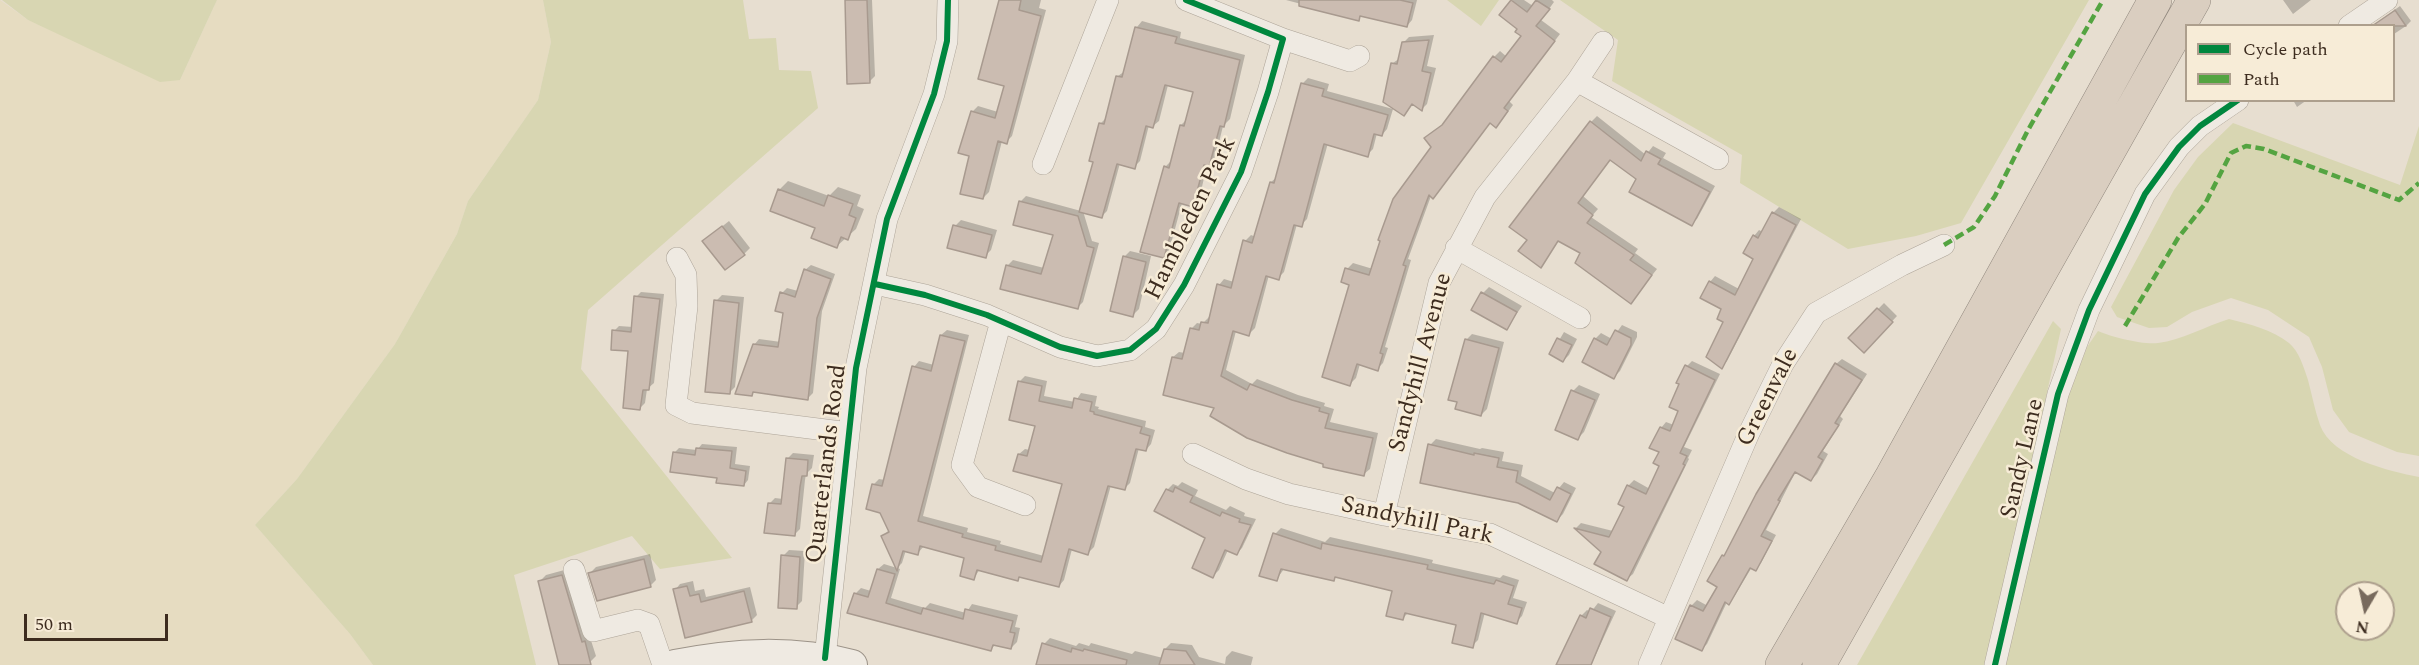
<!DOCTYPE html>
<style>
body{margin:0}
#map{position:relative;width:2419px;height:665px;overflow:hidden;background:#e7ded0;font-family:Spectral,serif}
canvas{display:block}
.legend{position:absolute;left:2185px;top:24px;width:210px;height:78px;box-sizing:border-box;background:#f7ecd7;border:2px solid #ad9f8d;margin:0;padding:8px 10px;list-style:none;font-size:18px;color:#3d2c1f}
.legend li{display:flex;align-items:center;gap:12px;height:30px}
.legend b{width:30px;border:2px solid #ad9f8d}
.north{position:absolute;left:2335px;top:581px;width:60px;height:60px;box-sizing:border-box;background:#f7ecd7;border:2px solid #ad9f8d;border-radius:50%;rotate:189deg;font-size:16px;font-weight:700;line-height:24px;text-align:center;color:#3d2c1f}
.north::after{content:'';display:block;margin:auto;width:21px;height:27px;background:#786a5d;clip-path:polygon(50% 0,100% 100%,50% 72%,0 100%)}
.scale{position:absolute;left:24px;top:614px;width:144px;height:27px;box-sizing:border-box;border:3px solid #3d2c1f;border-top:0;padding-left:8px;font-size:18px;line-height:21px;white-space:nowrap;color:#3d2c1f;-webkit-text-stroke:4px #f7ecd7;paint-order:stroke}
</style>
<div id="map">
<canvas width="2419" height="665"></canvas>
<ul class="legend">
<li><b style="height:8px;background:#00873e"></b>Cycle path</li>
<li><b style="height:8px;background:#54a441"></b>Path</li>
</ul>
<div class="north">N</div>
<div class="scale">50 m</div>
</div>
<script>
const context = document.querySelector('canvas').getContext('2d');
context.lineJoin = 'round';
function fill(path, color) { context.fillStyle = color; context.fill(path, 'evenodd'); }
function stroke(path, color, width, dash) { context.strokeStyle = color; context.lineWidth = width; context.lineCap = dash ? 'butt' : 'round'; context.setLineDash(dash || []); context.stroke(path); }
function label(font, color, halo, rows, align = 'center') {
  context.font = font + ' Spectral,serif'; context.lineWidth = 5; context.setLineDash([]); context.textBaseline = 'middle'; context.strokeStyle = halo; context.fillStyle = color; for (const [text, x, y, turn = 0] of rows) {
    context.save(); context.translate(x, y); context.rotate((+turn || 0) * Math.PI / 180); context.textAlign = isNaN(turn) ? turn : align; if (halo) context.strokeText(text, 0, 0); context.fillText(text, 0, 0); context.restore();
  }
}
fill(new Path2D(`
 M0 0 28 20 180 80 217 0H543L551 42 538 100 468 201 457 234 395 344 297 479 255 525 350 634 373 665H0Z`), '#e6dcc1');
fill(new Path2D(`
 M2 0H217L180 80 160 82 28 20Z
 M543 0H743L749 39 776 38 779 70 811 71 818 108 588 310 581 369 732 558 660 569 632 536 514 575 536 665H373L350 634 255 525 297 479 395 344 457 234 468 201 538 100 551 42Z
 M1447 0H1499L1481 26Z
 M1560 0H2089L1961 223 1916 236 1848 249 1740 183 1742 155 1612 81 1618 40Z
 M2233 123 2400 185 2419 126V456L2397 452 2349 432 2333 410 2322 367 2309 337 2268 310 2231 298 2192 312 2167 327 2149 328 2117 317 2111 307 2174 190 2198 157Z
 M2229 319C2249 324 2273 330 2289 343 2299 351 2304 368 2308 380 2312 395 2315 411 2320 425 2332 458 2389 471 2419 477V665H2005L2066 402 2087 347 2098 331C2111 337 2144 345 2158 343 2182 340 2206 326 2229 319ZM2347 593H2383V629H2347Z
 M2053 321 2061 329 1987 665H1857Z`), '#d8d6b2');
fill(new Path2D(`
 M846 0H872L875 76 870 81Z
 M1010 0H1041L1039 8 1046 10 1012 136 1006 142 1002 141 989 192 983 198 971 155 972 112 978 106 998 112 1006 85Z
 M1286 0H1417L1412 20 1407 26 1362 15 1358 19Z
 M1513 0H1524L1533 6 1538 0H1552L1554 2 1541 20 1560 34 1509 101 1513 105 1502 120 1490 121 1431 196 1408 259 1411 260 1385 347 1388 348 1383 363 1377 369 1360 364 1356 378 1350 384 1351 284 1347 269 1353 263 1373 269 1433 147 1432 132 1446 122 1494 57 1500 51 1507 57 1523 36 1519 29 1502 15Z
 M2283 0H2311L2293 14Z
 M2400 6 2411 21 2406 26 2394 34V26H2372Z
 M1142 21 1181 32 1180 38 1245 55 1230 119 1223 126 1215 159 1207 165 1199 200 1193 206 1182 203 1169 251 1163 256 1165 167 1171 161 1181 125 1187 119 1195 91 1168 85 1159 121 1153 126 1149 125 1140 161 1134 167 1120 163 1107 211 1101 217 1083 211 1092 241 1099 243 1083 302 1078 307 1007 266 1013 260 1044 268 1055 234 1020 202 1026 196 1081 211 1095 161 1100 124 1106 118 1118 76 1125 71 1137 27Z
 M1434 35 1427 66 1436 68 1427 104 1422 109 1413 103 1404 114 1393 63 1400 58 1404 42 1409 37Z
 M1308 78 1329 84 1327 91 1393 109 1387 129 1382 135 1377 133 1373 149 1367 155 1328 143 1307 219 1301 225 1297 224 1284 272 1278 278 1269 275 1255 328 1249 334 1236 331 1226 370 1252 384 1257 379 1298 395 1325 403 1324 406 1334 409 1330 422 1378 433 1370 469 1364 474 1217 407 1173 357 1179 352 1185 353 1192 328 1197 323 1202 324 1209 317H1211L1219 285 1224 279 1234 282 1245 241 1251 235 1256 237 1271 182 1277 177 1302 84Z
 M2293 100H2307L2297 107Z
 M1597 116 1646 155 1653 146 1666 153 1663 158 1715 186 1697 219 1691 224 1611 159 1583 196 1598 209 1591 217 1638 249 1635 253 1657 269 1631 302 1582 253 1559 240 1541 266 1529 239 1591 122Z
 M788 181 829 196 838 187 861 195 857 206 864 209 856 229 837 246 779 190Z
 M1779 207 1801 219 1727 361 1722 367 1725 321 1723 309 1710 282 1715 276 1739 289 1755 258 1754 236 1759 230 1763 232 1773 213Z
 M961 220 997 230 991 250 985 256 955 226Z
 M729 221 750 248 744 254 704 241Z
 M1130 251 1151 256 1139 309 1133 315 1124 257Z
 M811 265 835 274 822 311 813 393 808 398 755 391 752 394 754 345 759 339 781 342 784 312 782 293 787 288 798 291 805 270Z
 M1489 287 1522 306 1507 328 1483 293Z
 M641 292 664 294 654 383 647 389 645 403 640 408 629 350 614 331 619 326 633 327 636 297Z
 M722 295 744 297 735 387 729 393 716 301Z
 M1884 303 1897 316 1864 351 1850 338Z
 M1622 325 1637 332V337L1620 371 1614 377 1595 339 1601 333 1612 339Z
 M947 330 969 335 923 516 968 528 967 532 1001 541 1000 544 1044 556 1064 483 1019 454 1025 449 1030 450 1037 425 1019 382 1025 376 1047 381 1044 396 1075 402 1081 393 1097 396 1095 406 1099 407 1098 409 1146 421 1145 427 1155 430 1151 444 1146 450 1139 448 1130 483 1125 488 1111 485 1094 547 1088 553 1072 549 1064 580 1059 586 1021 576 1018 579 980 569 974 578 966 557 924 546 918 553 906 550 902 563 897 568 900 569 891 598 925 608 930 603 966 613 972 604 1018 615 1015 627 1020 628 1017 642 1011 648 996 644 991 649 855 594 861 588 871 591 878 569 884 564 897 568 883 536 889 530 874 484 879 479 885 480 914 367 919 361 934 365 941 335Z
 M1564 332 1577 339 1569 355 1563 361 1551 354Z
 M1472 334 1504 342 1487 409 1481 415 1466 340Z
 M1842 359 1867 374 1840 416 1843 419 1823 451 1828 454 1817 474 1811 480 1796 471 1766 530 1776 535 1761 563 1756 569 1752 567 1734 597 1727 602 1707 644 1702 649 1691 606 1697 600 1708 606 1719 586 1723 556 1728 550 1836 364Z
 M1692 361 1720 374 1684 447 1692 450 1688 458 1689 459 1633 574 1627 579 1603 552 1576 528 1581 523 1613 531 1626 506 1628 486 1634 480 1650 489 1661 465V428L1666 422 1674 425 1680 411 1687 366Z
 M1579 385 1600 394 1584 432 1578 438 1557 429 1573 391Z
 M1436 439 1480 449 1482 448 1504 452 1502 461 1523 465 1521 476 1555 493 1564 482 1576 488 1563 514 1557 520 1430 445Z
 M702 444 737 447 735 464 750 466 748 480 744 485 719 476 674 453 679 448 697 450Z
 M793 453 814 455 812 468 806 474 805 480 800 529 794 535 769 504 775 498 783 499 787 459Z
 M1182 482 1198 490 1195 496 1226 510 1230 506 1245 513 1244 516 1256 519 1242 548 1236 554 1228 550 1219 570 1213 576 1207 537 1167 490 1173 484 1178 486Z
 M1281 528 1325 542 1330 537 1433 560 1432 563 1500 578 1503 575 1519 580 1513 598 1527 602 1522 616 1516 622 1485 612 1478 640 1472 646 1458 624 1409 612 1403 618 1394 590 1337 576 1334 579 1284 569 1276 580 1275 534Z
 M789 550 805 551 802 601 796 607 783 556Z
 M650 554 656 580 650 586 590 573 596 567Z
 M568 569 596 656 590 662 580 665H561L540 581 546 575Z
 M693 581 695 591 704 589 706 597 750 587 757 615 751 621 686 636 675 590 680 584Z
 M1598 603 1616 611 1591 665H1558L1581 616 1587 610 1591 612Z
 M1050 638 1076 646 1079 643 1089 646 1091 643 1132 654 1135 651 1163 658 1165 649 1171 643 1192 645 1199 657 1225 664 1226 657 1232 651 1253 657 1251 665H1038L1044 644Z`), '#0003');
const building = new Path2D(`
 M845 0H867L870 83 847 84Z
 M999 0H1021L1019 10 1041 16 1007 144 998 141 983 199 960 194 969 156 958 153 971 111 995 118 1004 86 978 79Z
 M1299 0H1400L1413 3 1407 27 1360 16 1359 21 1299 6Z
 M1511 0 1527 12 1536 0 1550 9 1536 26 1555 41 1504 108 1508 111 1496 128 1490 123 1433 199 1429 195 1403 265 1406 266 1380 353 1383 354 1378 371 1357 364 1350 386 1322 377 1349 285 1341 282 1345 268 1369 275 1380 241 1378 240 1393 199 1431 147 1424 138 1442 125 1493 56 1501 62 1521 36 1515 32 1517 29 1499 15Z
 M2395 10 2406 26H2372L2394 11Z
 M1135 27 1177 37 1175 43 1240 60 1224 127 1220 126 1209 167 1204 165 1193 207 1179 203 1164 258 1140 252 1164 166 1169 168 1180 125 1184 126 1193 92 1165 85 1153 128 1146 126 1135 169 1117 164 1102 218 1079 212 1093 162 1089 161 1099 123 1104 124 1116 76 1122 77Z
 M1429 40 1422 71 1431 73 1422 111 1412 104 1404 116 1383 102 1391 63 1397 64 1402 42Z
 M1301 83 1324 89 1322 96 1388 115 1382 136 1374 134 1368 157 1324 144 1302 227 1294 225 1279 280 1266 276 1249 336 1233 331 1221 376 1247 390 1250 384 1292 400 1320 408 1319 411 1329 414 1325 428 1373 438 1364 476 1323 467V464L1287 453 1247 438 1210 416 1214 408 1163 395 1172 357 1182 359 1190 328 1199 330 1201 322 1208 323 1217 284 1231 288 1243 240 1252 243 1270 182 1274 183Z
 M1590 121 1641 161 1646 151 1661 159 1658 164 1710 192 1692 226 1629 192 1636 179 1610 160 1578 203 1593 215 1587 223 1634 255 1630 260 1652 275 1631 304 1575 263 1580 253 1558 241 1541 268 1518 251 1527 240 1509 227Z
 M778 189 824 206 828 195 853 204 849 215 856 218 848 240 841 237 837 248 811 238 815 228 770 211Z
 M1019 201 1078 216 1087 246 1094 248 1078 309 1000 289 1006 265 1041 274 1053 235 1013 225Z
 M1772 212 1796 225 1722 369 1706 357 1723 322 1717 319 1721 309 1700 298 1709 281 1735 295 1753 259 1743 253 1753 235 1758 238Z
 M953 225 992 235 986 258 947 248Z
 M722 226 745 255 725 270 702 241Z
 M1123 256 1146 262 1133 317 1110 311Z
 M804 269 831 279 817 318 808 400 753 392 752 396 735 394 753 344 778 347 783 313 775 311 780 292 795 297Z
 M1481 292 1517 312 1507 330 1471 310Z
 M634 296 660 299 649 390H643L640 410 623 408 628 351 611 350 612 330 631 332Z
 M714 300 739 303 730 394 705 392Z
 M1877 308 1893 322 1864 353 1848 338Z
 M1615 330 1631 338V345L1614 379 1582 362 1594 338 1607 345Z
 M940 335 965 341 918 521 963 534 962 537 996 546 995 550 1041 562 1062 484 1013 471 1018 454 1027 456 1035 426 1009 420 1018 381 1042 386 1039 401 1072 408 1074 398 1092 402 1090 411 1094 412V414L1142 427 1140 433 1150 436 1146 451 1136 449 1125 490 1108 486 1088 555 1069 549 1059 587 1019 577 1018 581 977 570 974 580 960 576 964 558 920 546 918 555 903 551 897 571 881 536 889 532 880 513 866 509 872 484 882 486 912 366 931 371Z
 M1557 338 1572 345 1563 362 1549 354Z
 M1465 339 1499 348 1481 416 1455 409 1457 402 1448 400Z
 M1835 363 1862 380 1835 423 1839 425 1818 457 1823 460 1811 481 1795 472 1778 500 1780 501 1761 536 1772 541 1756 571 1750 568 1729 605 1725 602 1702 651 1675 639 1690 605 1703 611 1717 587 1707 581 1722 555 1724 556 1756 494Z
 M1685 365 1715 380 1680 453 1687 456 1683 464 1685 465 1627 581 1594 564 1601 552 1574 528 1609 537 1624 507 1618 504 1627 485 1646 494 1659 466 1653 463 1659 452 1649 448 1660 427 1670 431 1678 411 1669 407 1679 384 1676 383Z
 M1571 390 1595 400 1578 440 1555 430Z
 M1428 444 1474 455V453L1499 458 1497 467 1518 471 1516 482 1550 500 1557 487 1571 494 1557 522 1518 503 1420 483Z
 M696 448 732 451 730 468 746 471 744 486 716 483 717 478 670 472 673 452 695 455Z
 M786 458 808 460 807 476H802L800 487 795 536 764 533 768 503 781 504Z
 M1175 487 1193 496 1190 502 1220 516 1222 512 1240 519 1239 522 1251 525 1237 555 1225 550 1213 578 1192 568 1205 538 1154 511 1166 489 1173 492Z
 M1273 533 1321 549 1322 543 1428 565 1427 569 1494 584 1496 580 1514 586 1508 604 1522 608 1517 624 1481 613 1473 648 1452 643 1456 625 1405 613 1403 620 1386 616 1392 591 1335 577 1334 581 1281 569 1277 581 1259 576Z
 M781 555 800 557 797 609 778 608Z
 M644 559 651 587 597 601 588 573Z
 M877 569 895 574 886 603 921 614 923 608 963 619 965 609 1013 621 1010 632 1015 633 1011 649 993 645 991 651 847 613 854 593 868 597Z
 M562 575 582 642 585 641 591 665H559L538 581Z
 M687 586 690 596 699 594 701 602 744 591 752 622 685 638 673 589Z
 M1590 608 1611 617 1591 665H1556L1580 615 1586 618Z
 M1042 643 1071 652 1072 648 1083 651 1084 649 1127 660 1126 665H1036Z
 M1164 649 1186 651 1195 665H1159Z`);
fill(building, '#cbbcb1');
stroke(building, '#a89a8f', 1.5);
const street = new Path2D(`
 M2349 26 2387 0
 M1283 39 1350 61 1359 56
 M1577 81 1718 159
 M1043 164 1108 0
 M1456 248 1580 318
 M677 258 686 275 687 306 676 405 692 413 849 433
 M875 284 925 295 987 315 1060 347 1097 356 1130 350 1156 329 1184 285 1241 172 1268 92 1283 39 1186 0
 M1001 321 962 465 978 487 1025 505
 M1193 454 1246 479 1289 494 1384 515 1490 534 1669 618
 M1384 515 1439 283 1485 197 1577 81 1603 42
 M574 570 593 631 638 620 649 624 663 665
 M825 658 856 368 887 219 934 94 947 41 948 0
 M1649 665 1749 433 1783 364 1816 313 1902 265 1944 245
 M1995 665 2058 394 2089 310 2145 194 2179 147 2200 126 2238 100`);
const secondary = new Path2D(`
 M675 665C735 653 793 650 852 665`);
const highway = new Path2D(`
 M1782 665 1892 476 2155 0
 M1819 665 2194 0`);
stroke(street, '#ada498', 22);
stroke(secondary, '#9c9388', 32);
stroke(highway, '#92897f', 34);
stroke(street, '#efeae2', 21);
stroke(secondary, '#efeae2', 30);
stroke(highway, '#dacec0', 33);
stroke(new Path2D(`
 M1944 245 1974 227 1995 196 2028 130 2103 0
 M2125 326 2178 238 2205 204 2231 153 2246 146 2264 149 2399 200 2419 183`), '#54a441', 4.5, [9, 4.5]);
stroke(new Path2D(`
 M875 284 925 295 987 315 1060 347 1097 356 1130 350 1156 329 1184 285 1241 172 1268 92 1283 39 1186 0
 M825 658 856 368 887 219 934 94 947 41 948 0
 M1995 665 2058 394 2089 310 2145 194 2179 147 2200 126 2238 100`), '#00873e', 6);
label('24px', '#3d2c1f', '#f7ecd7', [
 ["Hambleden Park",1192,219,-64],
 ["Sandyhill Avenue",1422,363,-75],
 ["Greenvale",1769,398,-63],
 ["Sandy Lane",2024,459,-77],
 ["Quarterlands Road",828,464,-83],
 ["Sandyhill Park",1417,522,12]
]);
</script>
